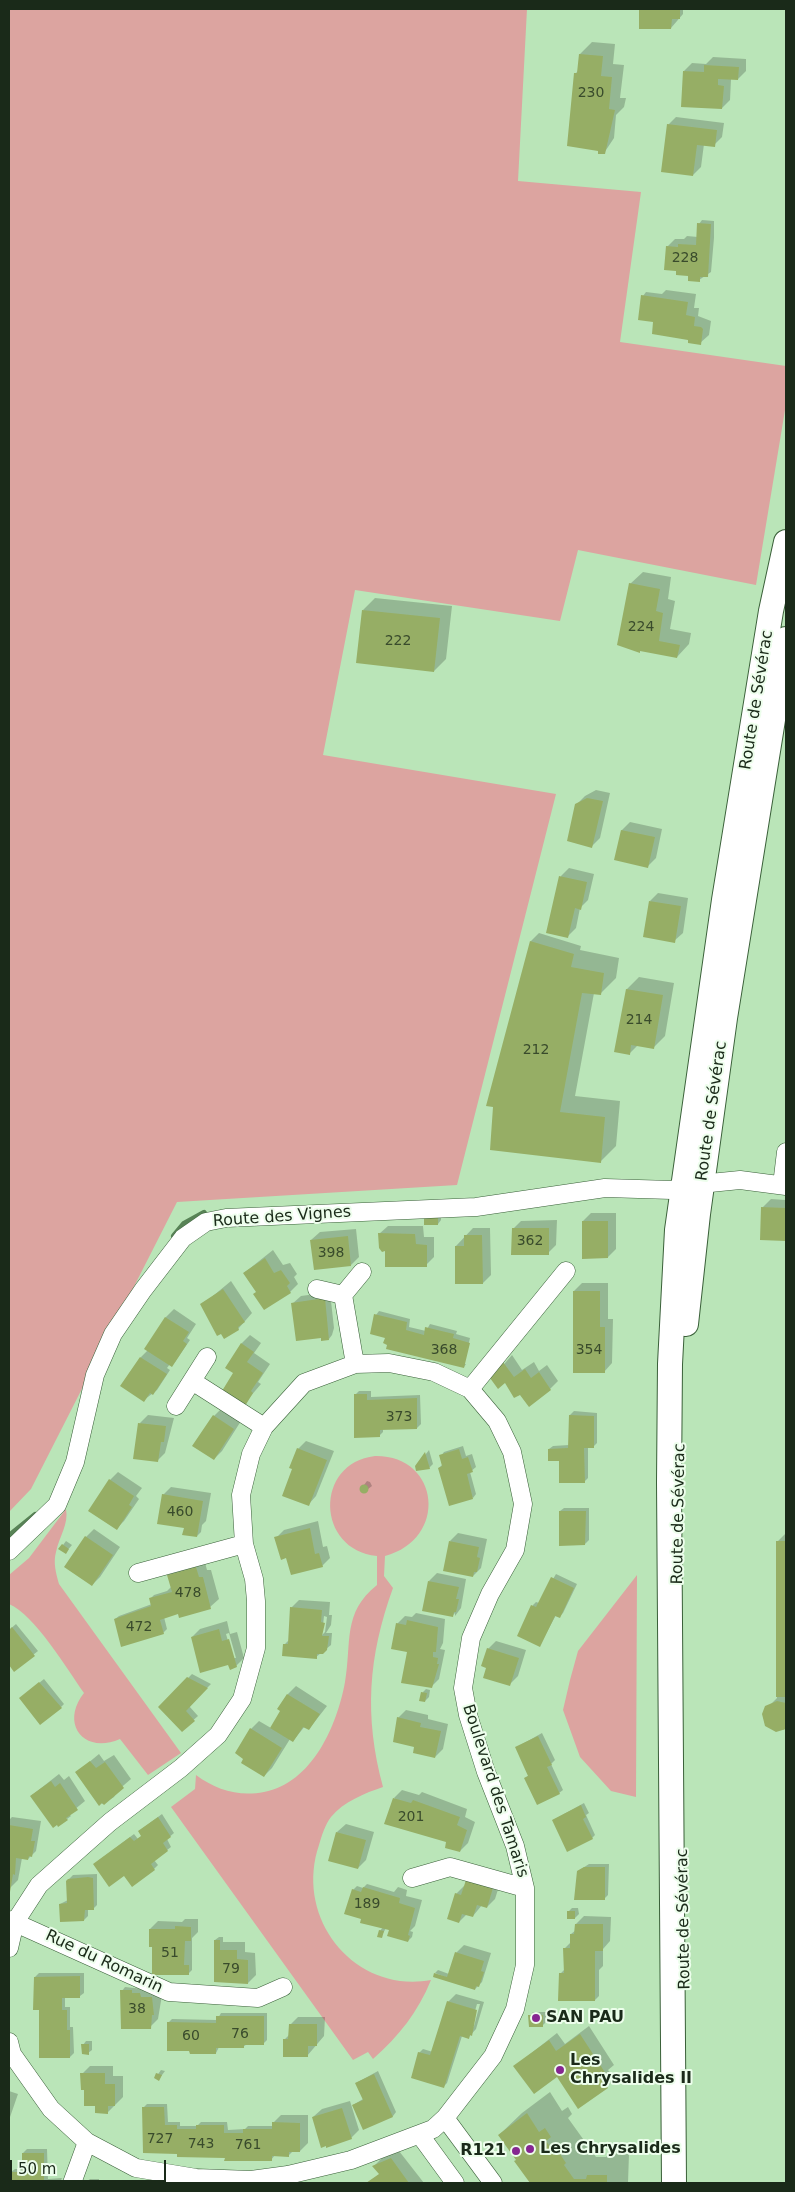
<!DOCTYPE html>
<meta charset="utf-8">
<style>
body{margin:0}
#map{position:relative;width:795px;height:2192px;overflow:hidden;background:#bae5b8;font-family:"DejaVu Sans",sans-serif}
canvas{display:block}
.frame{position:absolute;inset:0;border:10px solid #1a2a19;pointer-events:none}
.scale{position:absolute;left:10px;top:2160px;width:156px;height:22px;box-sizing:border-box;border:2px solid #1a2a19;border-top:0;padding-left:6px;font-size:15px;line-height:18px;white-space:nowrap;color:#1a2a19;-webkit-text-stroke:4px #edfeec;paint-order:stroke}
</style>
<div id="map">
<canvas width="795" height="2192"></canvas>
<div class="frame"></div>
<div class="scale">50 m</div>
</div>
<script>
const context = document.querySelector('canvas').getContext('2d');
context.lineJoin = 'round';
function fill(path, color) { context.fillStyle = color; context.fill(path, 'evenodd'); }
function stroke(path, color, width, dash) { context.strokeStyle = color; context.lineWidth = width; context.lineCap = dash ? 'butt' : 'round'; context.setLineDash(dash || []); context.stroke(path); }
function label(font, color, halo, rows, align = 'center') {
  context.font = font + ' "DejaVu Sans",sans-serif'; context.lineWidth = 4; context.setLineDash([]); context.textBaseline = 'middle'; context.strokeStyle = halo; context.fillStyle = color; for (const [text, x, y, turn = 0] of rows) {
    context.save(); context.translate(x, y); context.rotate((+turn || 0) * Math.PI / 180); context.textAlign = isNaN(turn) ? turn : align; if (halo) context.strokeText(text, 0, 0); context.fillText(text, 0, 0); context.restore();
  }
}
fill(new Path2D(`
 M9 9H527L518 181 641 192 620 342 786 366V404L756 585 578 550 560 621 355 590 323 755 556 794 457 1185 177 1202 31 1489 9 1512Z
 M375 1456C440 1455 449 1539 385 1556L384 1576 393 1588C368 1657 364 1716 383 1787 365 1793 343 1802 331 1817 325 1825 322 1835 319 1845 294 1918 354 1994 431 1980 418 2012 399 2036 373 2059L368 2052 353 2060 171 1807 195 1789 196 1775C216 1790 239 1797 264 1792 312 1783 337 1726 345 1682 352 1642 342 1613 377 1585V1556C316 1550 314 1463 375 1456Z
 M66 1509C69 1524 59 1537 56 1552 53 1563 56 1573 59 1584L181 1753 148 1775 120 1739C83 1755 60 1723 84 1693 67 1669 35 1615 9 1604V1575L29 1558Z
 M637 1575 636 1797 611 1791 580 1757 563 1710 570 1680 578 1651Z`), '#dca4a0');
fill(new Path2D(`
 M641 9H683V14L671 28H641Z
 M592 42 615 44 613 64 624 65 620 98H626L624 107 616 115 614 138 604 153 575 74 578 71 580 54Z
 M713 57 746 59V71L738 79H731L730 100 722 108 684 71 692 63 706 64Z
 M676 117 724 123 722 137 714 145 704 144 701 167 693 175 668 125Z
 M702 220 714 221V238L711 272 699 280 689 274 667 247 675 239H684L687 236 698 237 699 224Z
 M666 290 696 294 694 308H699L698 316 711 321 709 335 700 343 655 321 643 296 646 292 662 294Z
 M643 572 671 577 668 599 675 601 670 629 691 633 689 644 677 657 641 650 630 584Z
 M375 598 452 606 446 659 434 671 363 610Z
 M596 790 610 793 600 838 592 846 576 805 585 796Z
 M630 822 662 829 656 858 648 866 616 859 622 830Z
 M569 868 594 874 588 900 580 908 576 928 567 937 561 876Z
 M658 893 688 898 683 933 674 941 650 901Z
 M539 933 581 946 580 950 619 958 616 978 600 994 594 993 575 1096 620 1101 616 1146 600 1162 495 1106 488 1105 531 941Z
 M639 977 674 983 665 1036 653 1048 638 1045 629 1054 627 989Z
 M771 1199 786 1200V1240L762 1239 763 1207Z
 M441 1212V1220L438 1224H426Z
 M591 1213H616V1249L608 1257 583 1221Z
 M557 1220 556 1245 548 1253 513 1229 521 1221Z
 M388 1226H423L424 1237H434V1257L426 1265 386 1250 379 1234Z
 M473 1228H490L491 1275 483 1283 456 1246Z
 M356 1229 359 1257 351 1265 311 1240 320 1232Z
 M273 1250 283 1265 290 1263 297 1274 294 1277 298 1284 290 1292H257L244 1273Z
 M231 1281 252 1313 238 1329 202 1305Z
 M582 1283H608V1319H613L612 1363 604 1372 574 1291Z
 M330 1292 334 1328 332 1335 329 1339 292 1304 301 1296Z
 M174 1309 196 1324 187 1338 190 1340 175 1362 170 1364 167 1368 170 1370 157 1390 144 1400 141 1357 148 1350 146 1349 166 1317Z
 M379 1311 410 1319 409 1327 426 1331 430 1324 457 1331 456 1334 470 1338 464 1364H466L464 1367 386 1337 376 1315Z
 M250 1335 261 1343 254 1353 270 1364 258 1382 261 1384 244 1404 235 1373 226 1368 242 1343Z
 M512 1355 522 1370 534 1362 539 1371 547 1365 558 1381 550 1389 520 1394 505 1382 492 1378Z
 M359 1391H371V1397L420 1395 421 1424 417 1428 383 1429V1432L379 1436 355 1395Z
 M222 1408 241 1421 222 1451 214 1459V1416Z
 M574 1411 597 1413V1443L593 1447H588V1478L584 1482 549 1449 553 1446 569 1445 570 1415Z
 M148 1415 174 1418 165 1453 157 1461 140 1423Z
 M306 1441 334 1451 316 1496 308 1505 294 1469 298 1449Z
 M463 1446 466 1456 472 1454 476 1467 470 1472 476 1494 473 1498 439 1468 443 1464 441 1456 444 1452Z
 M429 1450 433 1464 429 1468 416 1467Z
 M118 1472 142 1488 136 1496 139 1499 124 1521 116 1529 110 1480Z
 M367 1481 370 1482 372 1486 364 1492 361 1489Z
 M171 1487 211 1493 206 1521 202 1525 201 1532 197 1536 185 1527 163 1495Z
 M564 1508H589V1540L585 1544 560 1511Z
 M318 1521 323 1547 327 1546 330 1558 322 1566 287 1557 276 1538 284 1530Z
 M94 1529 120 1547 100 1577 92 1585 86 1537Z
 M458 1533 487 1539 481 1568 473 1576 450 1541Z
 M786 1533V1727L783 1730H773L765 1710 777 1698V1542Z
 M66 1541 72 1545 66 1552 63 1545Z
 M204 1559 207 1570H211L219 1599 210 1607 179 1612 164 1617 167 1629 163 1633 115 1619 119 1616 152 1604 150 1599 154 1595 167 1591 172 1586 168 1575 176 1567Z
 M437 1573 466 1579 461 1608 455 1616V1613L452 1616 429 1581Z
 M556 1574 577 1584 563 1613 559 1617 556 1615 540 1645 519 1635 533 1605 536 1602 539 1603Z
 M299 1600 330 1602 329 1615H332L331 1625 326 1633H332L331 1645 316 1657 285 1644 289 1640 291 1608ZM324 1616 327 1617 325 1632 322 1635Z
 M416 1613 445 1619 443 1643 440 1649 445 1650 439 1679 431 1687 409 1651 397 1624 405 1616 412 1617Z
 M227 1621 230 1634 237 1632 244 1658 236 1666 229 1663 192 1637 200 1629ZM229 1633 236 1658H233L226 1634Z
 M16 1624 38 1651 14 1670 9 1663V1655L11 1653 9 1650V1630Z
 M496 1641 526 1650 518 1676 510 1684 487 1667 488 1649Z
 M192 1674 211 1684 189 1706 198 1716 182 1730 160 1707Z
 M44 1679 64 1704 61 1707 24 1695Z
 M296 1686 327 1706 309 1729 305 1726 293 1741 290 1739 272 1768 264 1776 251 1729 259 1721 271 1728 282 1710 288 1694Z
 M426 1689 430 1690 429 1697 425 1701 423 1692Z
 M406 1710 428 1715V1719L448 1724 443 1749 435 1757 416 1746 398 1718Z
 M542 1733 555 1760 551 1764 563 1790 559 1793 525 1778 529 1775 517 1747Z
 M99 1754 104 1761 114 1755 131 1779 117 1791 114 1797 102 1804 76 1773Z
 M59 1774 64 1780 69 1776 85 1801 69 1814 71 1816 67 1819 31 1796Z
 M402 1790 419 1795 422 1792 467 1809 465 1817 475 1822 468 1843 460 1851 447 1842 394 1798Z
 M584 1803 589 1813 586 1815 595 1835 592 1838 553 1820Z
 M162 1814 174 1833 167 1839 171 1847 154 1860 158 1865 154 1869 132 1885 125 1874 98 1861 134 1834 138 1839 142 1836 143 1828Z
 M12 1817 41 1821 36 1851 28 1859 22 1858 18 1880 10 1888 9 1820Z
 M346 1824 374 1832 366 1860 358 1868 337 1832Z
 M589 1864H609L608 1895 604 1899 578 1871Z
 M97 1874V1905L93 1909H88V1916L84 1920 60 1904 68 1900 67 1881 73 1875Z
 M501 1880 495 1899 487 1907 482 1905 473 1916 467 1914 459 1922 456 1894 464 1886Z
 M367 1884 394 1892 398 1887 407 1890 406 1896 422 1900 415 1926 410 1931 413 1932 412 1937 408 1941 386 1928 381 1937 380 1931 383 1927 363 1918 353 1890 357 1886 363 1888Z
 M572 1908H578L579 1914 575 1918 569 1911Z
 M584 1916 611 1917 610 1941 603 1949V1966L599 1970V1996L595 2000 560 1974 565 1969V1948L571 1942V1934L576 1930V1924Z
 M185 1919H198V1932L192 1938V1970L188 1974 153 1947 150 1929 158 1921 182 1922Z
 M219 1937H223V1942H245V1952L255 1953 256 1975 248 1983H231V1979L215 1940Z
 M464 1945 491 1953 482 1982 475 1989 435 1973 438 1970 449 1974 456 1953Z
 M39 1973H84V1993L80 1996 65 1997V2007H70V2027H73L74 2053 70 2057 40 2009 35 1977Z
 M125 1987 144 1989 162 1995 158 2019 150 2027 122 1991Z
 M456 1994 484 2002 476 2029 468 2038 462 2036 447 2083 444 2086 419 2053 423 2049 433 2052 448 2002ZM477 2004H480L474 2026 469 2032Z
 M533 2012H546V2022L542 2026 530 2016Z
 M221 2013H267V2040L263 2044H247L243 2047H219L216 2053 168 2023 172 2019 217 2020Z
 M298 2017H325L324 2036 307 2056 284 2040 290 2034V2025Z
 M589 2026 614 2065 608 2070 615 2079 607 2087 515 2066 557 2033 565 2044Z
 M86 2041H92V2050L88 2053 83 2045Z
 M90 2066H113V2076H123V2097L108 2112 96 2105 85 2089 82 2074Z
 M161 2070 165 2071 159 2079 156 2077Z
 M378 2071 396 2112 393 2116 364 2128 353 2105 363 2099 356 2083Z
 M9 2091 18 2094 9 2120Z
 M550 2092 562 2111 568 2107 572 2114 568 2118 596 2157H606L610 2153 629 2154 628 2183H532L516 2161 518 2159 499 2135 522 2113Z
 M350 2101 359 2130 351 2138 313 2117 322 2109Z
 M147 2104H167L168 2122H180V2126H197L201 2122H227L228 2130 245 2129 248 2126H273V2123L281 2115H308V2143L300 2151H293L288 2156 275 2155 271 2160 178 2153 143 2108Z
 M27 2149H47L48 2179 62 2178 60 2183H11V2172L15 2169H23V2153Z
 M399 2151 424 2183H367L380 2174 374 2166 382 2158Z
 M90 2179H99V2183H85Z`), '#0003');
stroke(new Path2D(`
 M174 1236 184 1224 204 1213
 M9 1536 35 1515`), '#588356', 6);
fill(new Path2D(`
 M639 9H680V19H672L671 29H639Z
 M579 54 603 56 601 76 612 77 609 109 615 110 605 154H598V151L567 146 574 73H577Z
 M704 65 739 67 738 80 718 79V85L724 86 722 109 681 107 683 71 704 72Z
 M667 124 717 130 715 147 697 145 693 176 661 172Z
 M697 223 711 224 708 277H700V282L688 281V276L676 275V271L664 270 666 246 678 247V244L696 245Z
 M641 295 688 302 686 315 695 317 694 326 701 327 703 329 701 345 688 343V340L652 334 653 322 638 320Z
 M629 583 660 589 656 611 663 613 659 641 680 645 677 658 640 651V653L617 645Z
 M362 610 440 618 434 672 356 663Z
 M587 798 603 801 592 848 567 841 575 804Z
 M621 830 655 837 648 868 614 860Z
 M559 876 587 882 581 910 575 908 568 938 546 933Z
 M649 901 681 906 675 943 643 937Z
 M530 941 574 954 571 967 604 973 601 995 582 993 560 1112 605 1117 601 1163 490 1150 493 1107 486 1106Z
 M626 989 663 995 654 1049 631 1045 630 1055 614 1052Z
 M761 1207 786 1208V1241L760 1240Z
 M438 1215V1225H424V1216Z
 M582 1221H608V1258L582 1259Z
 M512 1228H549V1255H511Z
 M378 1233 415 1234 416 1244 427 1245V1267H385V1251L382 1252 379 1248Z
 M464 1235H482L483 1284H455V1246H464Z
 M348 1236 351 1266 314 1270 310 1240Z
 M265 1258 274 1273 281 1270 290 1283 287 1286 291 1293 264 1310 253 1294 256 1292 243 1273Z
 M223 1289 245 1322 238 1327 239 1330 224 1339 221 1334 217 1336 200 1304Z
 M573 1291H600V1327H605V1373H573Z
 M325 1298 329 1340 321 1341V1338L296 1341 291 1303Z
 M374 1314 407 1322 406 1330 424 1335 425 1327 454 1334 453 1338 470 1343 464 1368 386 1349 387 1345 383 1343 385 1338 370 1334Z
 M165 1317 189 1332 183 1341 187 1344 172 1367 144 1349Z
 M241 1343 254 1352 247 1362 263 1373 251 1391 253 1393 245 1406 222 1391 233 1373 225 1368Z
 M140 1357 167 1374 153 1395 150 1393 144 1402 120 1386Z
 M503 1362 514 1377 525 1369 531 1378 539 1372 551 1390 529 1407 520 1395 514 1398 505 1383 498 1389 490 1378Z
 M354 1394H367V1400L417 1398V1429L380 1430V1437L354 1438Z
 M213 1415 234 1429 214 1460 192 1446Z
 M569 1415 594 1416V1448H584L585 1483H559V1461H548V1449L568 1448Z
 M138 1423 166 1426 164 1442H161L158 1462 133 1459Z
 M297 1448 327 1460 309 1506 282 1496 292 1469 289 1468Z
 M459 1449 462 1459 468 1457 473 1472 467 1474 473 1499 449 1506 438 1468 442 1466 439 1455Z
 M425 1452 430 1469 416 1471 415 1466Z
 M109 1479 134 1496 129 1505 132 1507 117 1530 88 1511Z
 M359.5 1489a4.5 4.5 0 1 1 9 0a4.5 4.5 0 1 1-9 0Z
 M162 1494 203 1501 197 1537 182 1535 184 1528 157 1524Z
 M559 1511H586L585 1545 559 1546Z
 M310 1528 315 1554 319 1553 323 1567 291 1575 286 1558 281 1560 274 1537Z
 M85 1536 113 1555 92 1586 64 1567Z
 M449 1541 479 1547 477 1557 480 1558 477 1572H474L473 1577 443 1571Z
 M776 1541H786V1697H776Z
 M62 1544 69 1549 66 1554 58 1549Z
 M196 1567 199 1577H203L211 1609 179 1618 178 1614 160 1620 164 1634 121 1647 114 1619 151 1606 149 1598 172 1592 167 1575Z
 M551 1577 574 1588 560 1618 555 1616 540 1647 517 1636 531 1605 536 1607Z
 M428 1581 459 1587 456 1599H459L456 1612H454L453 1617 422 1611Z
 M290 1607 322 1610 321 1622 325 1623 322 1636H329L327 1650 323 1654H317V1659L282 1656 283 1644H288Z
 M407 1620 438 1627 436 1652H433V1657L438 1658 437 1664H439L432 1688 401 1683 407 1652 391 1649 396 1623 406 1625Z
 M12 1627 35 1656 14 1672 9 1665V1630Z
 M219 1629 222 1641 229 1639 237 1667 230 1670 228 1665 200 1673 191 1637Z
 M487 1648 519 1658 510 1686 483 1678 486 1668 481 1666Z
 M187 1677 208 1688 186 1711 195 1721 182 1732 158 1707Z
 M39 1682 62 1708 40 1725 19 1698Z
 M421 1692 427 1693 425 1702 419 1701Z
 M287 1694 320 1714 309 1730 303 1727 293 1742 270 1728 280 1711 277 1709Z
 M777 1701 786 1703V1729L776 1732 765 1726 762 1714 765 1706Z
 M397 1717 421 1723 420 1727 441 1731 435 1758 413 1753 414 1747 393 1742Z
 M250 1728 282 1748 264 1777 241 1763 243 1759 235 1753Z
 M538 1736 552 1765 547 1767 560 1794 537 1805 524 1778 528 1776 515 1747Z
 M90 1761 96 1768 105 1762 124 1788 104 1805 102 1803 99 1806 75 1772Z
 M51 1781 55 1787 60 1783 78 1810 66 1818 68 1820 58 1827 57 1825 53 1828 30 1796Z
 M393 1798 411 1803 413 1800 460 1817 457 1825 467 1830 460 1852 445 1848 446 1842 384 1824Z
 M581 1805 586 1817 583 1819 593 1839 567 1852 552 1820Z
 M158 1817 171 1837 163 1843 168 1851 151 1864 155 1870 132 1887 124 1876 109 1887 93 1864 130 1837 134 1841 141 1836 138 1831Z
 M9 1825 33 1829 31 1841H35L32 1857 29 1856 28 1860 16 1858 15 1875 13 1874 10 1892Z
 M336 1832 366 1840 358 1869 328 1861Z
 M584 1867H605V1900H574L577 1871Z
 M88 1877 93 1878 94 1910H85L84 1921 60 1922 59 1904 67 1903 66 1881 68 1879Z
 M466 1880 493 1888 487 1908 477 1905 473 1917 462 1914 459 1923 447 1919 455 1893 461 1895Z
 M363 1887 400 1898 399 1903 415 1908 408 1935 410 1936 408 1942 387 1936 389 1930 360 1923 361 1919 344 1914 352 1889 361 1892Z
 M567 1911H575V1919H567Z
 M575 1924H603V1951H595V2001H558L559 1973H564L563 1948H570V1934H574Z
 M175 1926 191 1927V1941H185L184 1965H189V1975H152V1947H149V1929H175Z
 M379 1930 384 1931 382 1938 377 1937Z
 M214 1940H220V1950H237V1959L248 1960V1984L214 1982Z
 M455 1952 484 1961 481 1971 484 1972 479 1987 476 1986 475 1990 433 1977 434 1973 447 1977Z
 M80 1976V1998H62V2010H67V2030H70V2058H39V2010H33L34 1977Z
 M120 1990H132V1993H140L141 1997H152L154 2015H152L151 2029H121Z
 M447 2001 477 2010 472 2036 470 2035 469 2039 460 2036 444 2088 411 2078 418 2052 430 2055Z
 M528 2015H543V2027H529Z
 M216 2016H264V2045H244V2048H216V2054H190L189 2051H167V2022L216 2023Z
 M289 2024H317V2046H308V2057H283V2039H288Z
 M580 2034 606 2074 600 2078 608 2088 578 2109 557 2077 534 2094 513 2066 549 2040 556 2051Z
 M81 2044H89V2055L82 2054Z
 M80 2073H105V2084H115V2106H108V2114L95 2113V2106H84V2090H81Z
 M156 2073 162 2075 159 2081 154 2078Z
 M374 2074 393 2117 363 2130 352 2105 363 2100 355 2083Z
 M142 2107H164L165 2125H177V2129H196V2125H224V2133H243V2129H272V2122L300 2123V2152H289V2157L272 2156V2161H224L225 2158 177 2157V2154L143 2153Z
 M342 2108 352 2139 326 2148V2146L321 2148 312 2117Z
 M527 2113 539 2132 545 2128 551 2137 546 2141 555 2153 558 2151 566 2163 564 2165 574 2179H586L587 2175H607V2183H530L514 2161 516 2160 498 2135Z
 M22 2153H44V2183H10V2172H22Z
 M391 2158 409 2183H366L379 2174 372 2166Z`), '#96ae65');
const street = new Path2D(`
 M782 1185 786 1152
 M317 1289 343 1295 355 1364
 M343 1295 362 1272
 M192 1381 264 1427
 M470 1389 566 1271
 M176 1406 207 1357
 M9 1551 57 1505 75 1462 95 1375 113 1334 143 1290 183 1238 206 1222 226 1218 476 1207 605 1188 672 1190 690 1185 740 1180 786 1186
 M138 1573 244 1544
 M412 1878 450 1867 525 1888
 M9 1920 169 1992 258 1998 283 1987
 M9 1948 15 1922 39 1885 110 1822 181 1768 218 1735 242 1699 256 1648V1601L254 1579 244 1544 241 1495 251 1454 264 1427 304 1383 355 1364 389 1363 434 1372 470 1389 497 1421 512 1452 523 1504 515 1550 490 1594 471 1638 463 1688 468 1715 486 1772 515 1846 525 1888V1965L515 2009 493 2056 445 2118 433 2129 351 2160 288 2175 251 2180 196 2178 136 2168 87 2142 51 2109 12 2054 9 2042
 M445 2118 493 2183
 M420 2135 455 2183
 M72 2183 87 2142`);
const secondary = new Path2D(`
 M686 1324 698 1214 725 1018 786 639
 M674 2183 669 1482 670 1364 677 1230 724 900 771 611 786 542`);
stroke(street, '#3a6039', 19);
stroke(secondary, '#3a6039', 26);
stroke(street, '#fff', 18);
stroke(secondary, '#fff', 24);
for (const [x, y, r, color] of [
 [536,2018,5,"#862791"],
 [560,2070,5,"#862791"],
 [530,2149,5,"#862791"],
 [516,2151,5,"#862791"]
]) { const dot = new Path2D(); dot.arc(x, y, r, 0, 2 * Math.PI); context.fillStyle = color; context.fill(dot); stroke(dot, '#edfeec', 2); }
label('14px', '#394b2c', null, [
 ["230",591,93],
 ["228",685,258],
 ["224",641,627],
 ["222",398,641],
 ["214",639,1020],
 ["212",536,1050],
 ["362",530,1241],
 ["398",331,1253],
 ["368",444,1350],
 ["354",589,1350],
 ["373",399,1417],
 ["460",180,1512],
 ["478",188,1593],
 ["472",139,1627],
 ["201",411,1817],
 ["189",367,1904],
 ["51",170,1953],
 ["79",231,1969],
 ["38",137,2009],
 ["76",240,2034],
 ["60",191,2036],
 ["727",160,2139],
 ["743",201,2144],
 ["761",248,2145]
]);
label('16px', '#1a2a19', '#edfeec', [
 ["Route de Sévérac",757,700,-81],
 ["Route de Sévérac",712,1111,-82],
 ["Route des Vignes",282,1217,-4],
 ["Route de Sévérac",679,1514,-89],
 ["Boulevard des Tamaris",495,1791,72],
 ["Route de Sévérac",684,1919,-91],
 ["Rue du Romarin",104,1962,25]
]);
label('bold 16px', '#1a2a19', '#edfeec', [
 ["SAN PAU",546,2018],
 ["Les",570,2061],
 ["Chrysalides II",570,2079],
 ["Les Chrysalides",540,2149],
 ["R121",506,2151,"right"]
], 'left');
</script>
